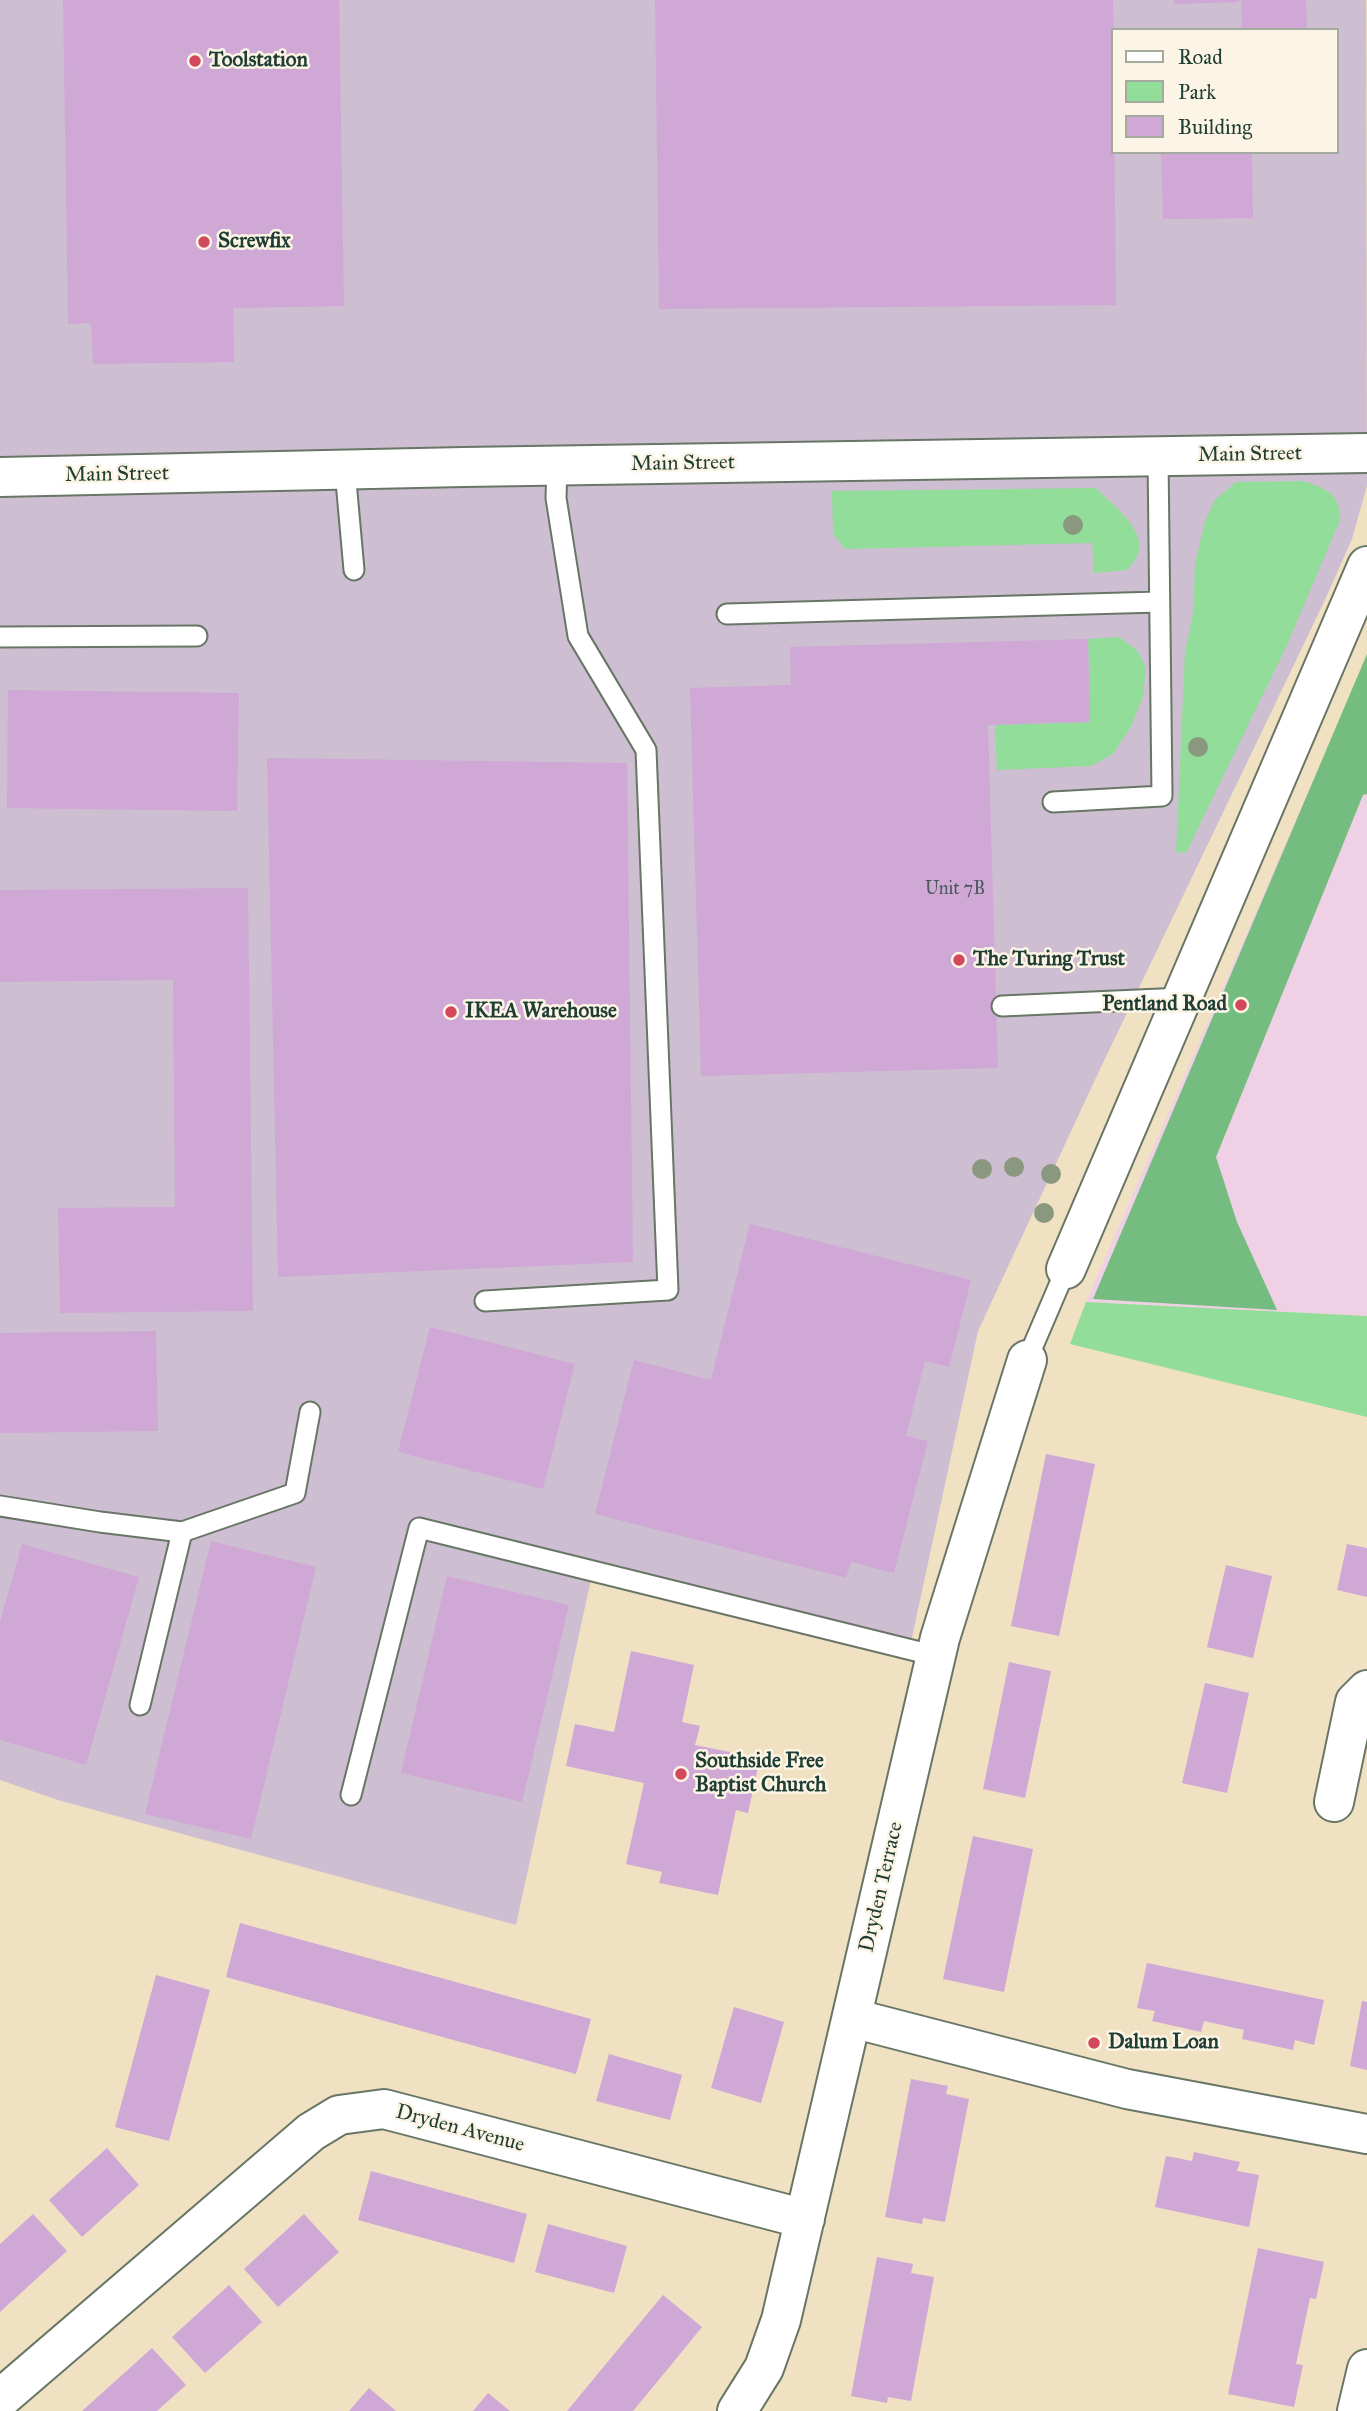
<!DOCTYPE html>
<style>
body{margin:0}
#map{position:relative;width:1367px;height:2411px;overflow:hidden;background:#f0e1c2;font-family:"IM FELL Great Primer",serif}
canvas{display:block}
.legend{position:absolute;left:1111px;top:28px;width:228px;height:126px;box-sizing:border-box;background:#fcf5e5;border:2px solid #a4ab9e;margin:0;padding:9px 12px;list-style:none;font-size:21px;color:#1f3d34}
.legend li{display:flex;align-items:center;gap:14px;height:35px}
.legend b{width:35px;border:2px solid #a4ab9e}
</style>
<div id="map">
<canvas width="1367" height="2411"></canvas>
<ul class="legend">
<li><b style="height:9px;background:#fff"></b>Road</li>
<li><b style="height:19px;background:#92dd99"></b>Park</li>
<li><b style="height:19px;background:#cfa8d6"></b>Building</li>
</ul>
</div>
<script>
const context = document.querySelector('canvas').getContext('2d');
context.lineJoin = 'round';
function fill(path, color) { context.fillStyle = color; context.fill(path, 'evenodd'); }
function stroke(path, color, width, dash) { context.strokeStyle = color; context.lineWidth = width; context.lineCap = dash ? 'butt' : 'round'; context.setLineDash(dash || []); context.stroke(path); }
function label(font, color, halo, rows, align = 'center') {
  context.font = font + ' "IM FELL Great Primer",serif'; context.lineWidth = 5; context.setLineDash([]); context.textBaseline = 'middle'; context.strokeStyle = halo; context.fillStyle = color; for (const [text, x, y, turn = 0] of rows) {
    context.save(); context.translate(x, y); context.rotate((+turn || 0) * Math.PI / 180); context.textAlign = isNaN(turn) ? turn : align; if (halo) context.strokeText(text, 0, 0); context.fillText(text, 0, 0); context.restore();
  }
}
fill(new Path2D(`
 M1367 657V1316L1086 1302Z`), '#f0d0e4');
fill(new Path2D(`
 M0 0H1366L1367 486 1352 539 1324 602 1101 1067 978 1331 911 1642 593 1570 516 1925 58 1800 0 1780ZM1113 30H1337V152H1113Z`), '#cebed1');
fill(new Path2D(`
 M1303 481C1327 489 1339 492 1340 520L1287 645 1186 853 1176 852 1185 651 1193 613 1195 564 1205 521 1215 500 1236 482Z
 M1096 488C1112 505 1149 530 1137 557 1135 561 1130 566 1127 570L1094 573 1092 543 845 549 833 534 832 491Z
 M1119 637 1137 650 1146 668 1143 696 1131 727 1113 754 1091 766 997 770 995 725 1090 722 1088 639Z
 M1086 1302 1367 1316V1417L1070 1344Z`), '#92dd99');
fill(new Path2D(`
 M1367 654V794L1363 795 1216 1157 1237 1222 1277 1310 1093 1299Z`), '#75bc81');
fill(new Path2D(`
 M63 0H339L344 306 233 308 234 362 93 364 91 323 68 324Z
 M655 0H1113L1116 305 659 309Z
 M1174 0H1239V2L1174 4Z
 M1241 0H1306L1307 30H1242Z
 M1161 152H1252L1253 218 1163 219Z
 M1088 639 1090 722 988 725 998 1068 701 1076 690 688 791 685 790 647Z
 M8 690 239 693 237 811 7 808Z
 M267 758 627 763 633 1262 278 1277Z
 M248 888 253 1311 60 1313 58 1208 175 1207 173 980 0 982V890Z
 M750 1224 971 1280 949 1367 925 1361 906 1436 928 1441 894 1573 851 1562 846 1578 595 1514 634 1360 711 1380Z
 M430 1327 575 1364 543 1489 398 1452Z
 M156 1331 158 1431 0 1433V1333Z
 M1046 1454 1095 1464 1059 1636 1011 1626Z
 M211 1541 316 1567 251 1839 145 1814Z
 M22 1544 139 1577 86 1765 0 1740V1622Z
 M1347 1544 1367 1548V1597L1337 1590Z
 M1226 1565 1272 1576 1253 1658 1207 1647Z
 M447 1576 569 1605 522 1802 401 1773Z
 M631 1651 694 1665 682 1722 700 1726 695 1745 760 1758 748 1813 736 1810 718 1895 659 1883 662 1872 626 1864 644 1783 566 1766 575 1724 614 1732Z
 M1009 1662 1051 1671 1025 1798 983 1789Z
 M1205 1683 1249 1693 1227 1793 1182 1783Z
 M973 1836 1033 1849 1004 1992 943 1979Z
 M240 1923 591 2019 576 2074 226 1977Z
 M1147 1963 1324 2000 1314 2045 1295 2040 1293 2050 1242 2039 1244 2030 1204 2021 1201 2032 1152 2021 1155 2011 1137 2008Z
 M156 1975 210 1990 169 2141 115 2127Z
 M1362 2001 1367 2002V2070L1350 2066Z
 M734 2007 784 2022 761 2103 711 2088Z
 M609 2054 682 2075 670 2120 596 2101Z
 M911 2079 948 2086 946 2094 969 2099 945 2222 923 2218 922 2224 885 2217Z
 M107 2148 139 2185 82 2237 49 2200Z
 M1194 2152 1240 2162 1237 2171 1259 2175 1249 2227 1155 2207 1166 2156 1192 2161Z
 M371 2171 527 2214 514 2263 358 2220Z
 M33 2214 67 2251 0 2312V2244Z
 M304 2214 339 2252 278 2307 244 2269Z
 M548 2224 627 2246 614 2293 535 2272Z
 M1258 2248 1324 2262 1316 2299 1310 2298 1296 2364 1303 2365 1294 2407 1228 2394Z
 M877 2257 913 2264 911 2273 934 2277 911 2401 888 2397 887 2403 851 2396Z
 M229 2285 262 2322 205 2373 172 2337Z
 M663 2295 702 2327 676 2359 633 2411H567Z
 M152 2348 186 2385 157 2411H82Z
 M369 2388 396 2411H349Z
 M488 2393 510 2411H473Z`), '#cfa8d6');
const lane = new Path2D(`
 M345 470 354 570
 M727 614 1159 602
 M0 637 197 636
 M1053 802 1162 796 1158 457
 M1002 1006 1183 998
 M485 1301 668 1290 646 750 578 636 556 498 557 466
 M1027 1360 1066 1269
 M0 1506 100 1522 182 1532 295 1493 310 1412
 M140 1705 182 1532
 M351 1795 419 1528 936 1656`);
const street = new Path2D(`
 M0 477 464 467 1367 453
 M1066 1269 1367 566
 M1334 1802 1355 1702 1367 1690
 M852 2018 1127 2089 1367 2134
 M0 2399 311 2132 339 2115 384 2109 805 2219
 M737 2411 764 2368 781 2320 940 1638 1027 1360
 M1357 2411 1367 2369`);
stroke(lane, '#687666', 23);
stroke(street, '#687666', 42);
stroke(lane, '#fff', 19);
stroke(street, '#fff', 38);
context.fillStyle = '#8a987f';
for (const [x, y] of [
 [1073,525],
 [1198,747],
 [1014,1167],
 [982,1169],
 [1051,1174],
 [1044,1213]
]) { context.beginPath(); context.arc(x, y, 10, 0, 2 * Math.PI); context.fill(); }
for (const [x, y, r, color] of [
 [195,61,7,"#d1495b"],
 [204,242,7,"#d1495b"],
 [959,960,7,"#d1495b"],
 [1241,1005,7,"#d1495b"],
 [451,1012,7,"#d1495b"],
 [681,1774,7,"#d1495b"],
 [1094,2043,7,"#d1495b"]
]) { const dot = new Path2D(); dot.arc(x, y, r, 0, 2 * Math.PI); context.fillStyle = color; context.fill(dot); stroke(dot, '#fcf5e5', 2.5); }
label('18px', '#4b585c', null, [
 ["Unit 7B",955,890]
]);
label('bold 21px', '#1f3d34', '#fcf5e5', [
 ["Toolstation",209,61],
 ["Screwfix",218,242],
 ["The Turing Trust",973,960],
 ["Pentland Road",1227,1005,"right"],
 ["IKEA Warehouse",465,1012],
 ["Southside Free",695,1762],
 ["Baptist Church",695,1786],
 ["Dalum Loan",1108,2043]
], 'left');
label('21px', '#1f3d34', '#fcf5e5', [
 ["Main Street",1250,455,-1],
 ["Main Street",683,464,-1],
 ["Main Street",117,475,-1],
 ["Dryden Terrace",882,1887,-77],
 ["Dryden Avenue",460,2129,15]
]);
</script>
